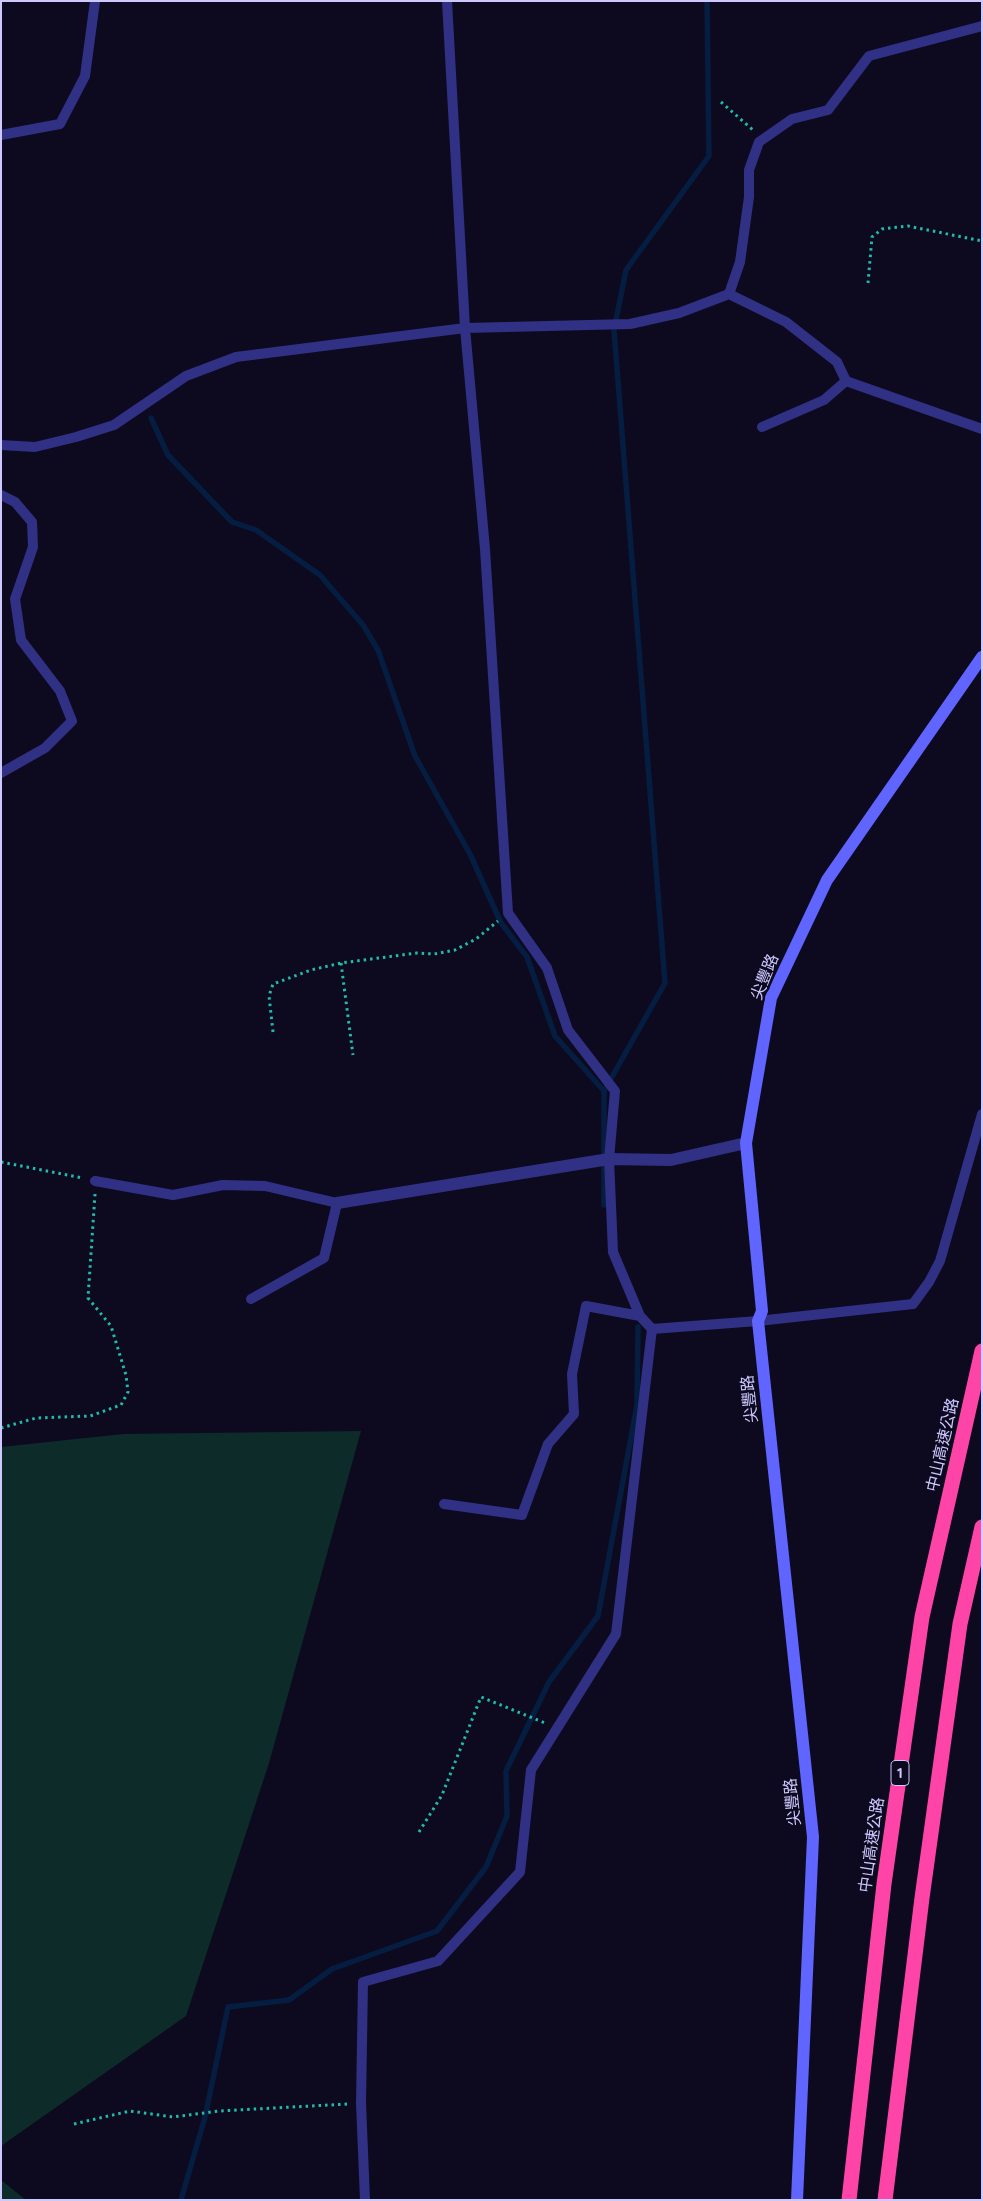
<!DOCTYPE html>
<meta charset="utf-8">
<style>
body{margin:0}
#map{position:relative;width:983px;height:2201px;overflow:hidden;background:#0d0a20;font-family:Quicksand,sans-serif}
canvas{display:block}
.frame{position:absolute;inset:0;border:2px solid #cdc9ff;pointer-events:none}
</style>
<div id="map">
<canvas width="983" height="2201"></canvas>
<div class="frame"></div>
</div>
<script>
const context = document.querySelector('canvas').getContext('2d');
context.lineJoin = 'round';
function fill(path, color) { context.fillStyle = color; context.fill(path, 'evenodd'); }
function stroke(path, color, width, dash) { context.strokeStyle = color; context.lineWidth = width; context.lineCap = dash ? 'butt' : 'round'; context.setLineDash(dash || []); context.stroke(path); }
function label(font, color, halo, rows, align = 'center') {
  context.font = font + ' Quicksand,"Noto Sans TC",sans-serif'; context.lineWidth = 5; context.setLineDash([]); context.textBaseline = 'middle'; context.strokeStyle = halo; context.fillStyle = color; for (const [text, x, y, turn = 0] of rows) {
    context.save(); context.translate(x, y); context.rotate((+turn || 0) * Math.PI / 180); context.textAlign = isNaN(turn) ? turn : align; if (halo) context.strokeText(text, 0, 0); context.fillText(text, 0, 0); context.restore();
  }
}
fill(new Path2D(`
 M361 1431 269 1763 186 2016 1 2146V1447L123 1434Z
 M1 2180 26 2200H1Z`), '#0d2b28');
stroke(new Path2D(`
 M151 418 168 455 232 522 256 530 320 575 363 625 378 650 415 756 470 854 501 923 527 957 555 1036 604 1091
 M604 1205V1091L665 983 614 330 626 270 709 156 707 1
 M181 2200 205 2117 228 2007 289 2000 332 1969 437 1931 486 1867 507 1816 506 1771 549 1682 598 1616 637 1405 638 1327`), '#041d40', 5.5);
stroke(new Path2D(`
 M721 102 753 130
 M868 283 872 237 882 229 908 226 982 241
 M341 963 353 1055
 M273 1032 269 996 273 984 311 970 341 963 417 953 434 954 455 950 476 939 498 921
 M1 1162 83 1178
 M1 1428 36 1418 90 1416 121 1405 128 1392 126 1375 111 1326 88 1298 95 1194
 M419 1832 442 1795 481 1697 545 1723
 M74 2124 130 2111 173 2117 219 2111 348 2104`), '#20bcab', 3, [2.5, 4]);
stroke(new Path2D(`
 M1 135 60 124 85 76 95 1
 M729 294 740 262 749 197V170L759 142 792 119 828 110 869 56 982 26
 M762 427 824 400 846 381
 M1 445 35 447 76 437 114 425 186 376 236 357 465 328 630 324 679 313 729 294 786 322 837 362 846 381 982 429
 M1 495 15 502 32 522 33 547 15 599 21 640 60 691 72 721 45 748 1 773
 M95 1181 173 1195 223 1185 265 1186 337 1203 324 1258 251 1299
 M652 1329 758 1321 913 1304 929 1282 940 1261 982 1114
 M444 1504 522 1515 548 1444 574 1414 572 1374 586 1306 640 1316
 M365 2200 361 2103 363 1982 438 1961 520 1872 531 1770 616 1634 652 1329 640 1316 613 1252 609 1159 615 1091 568 1030 547 968 508 913 485 549 465 328 447 1`), '#303185', 10);
stroke(new Path2D(`
 M337 1203 609 1159 671 1160 746 1143`), '#303185', 12);
stroke(new Path2D(`
 M797 2200 813 1837 758 1321 762 1311 746 1143 771 998 827 880 982 657`), '#6065ff', 12);
stroke(new Path2D(`
 M849 2200 884 1884 922 1617 982 1351
 M885 2200 922 1898 960 1624 982 1527`), '#ff44a8', 15);
for (const [x, y, w] of [
 [900,1773,18]
]) { const box = new Path2D(); box.roundRect(x - w / 2, y - 12.5, w, 25, 4); context.fillStyle = '#0d0a20'; context.fill(box); stroke(box, '#cdc9ff', 1); }
label('bold 15px', '#cdc9ff', null, [
 ["1",900,1773]
]);
label('16px', '#cdc9ff', '#0d0a20', [
 ["尖豐路",765,977,-68],
 ["尖豐路",750,1399,-96],
 ["中山高速公路",943,1445,-77],
 ["尖豐路",793,1802,-96],
 ["中山高速公路",872,1845,-82]
]);
</script>
